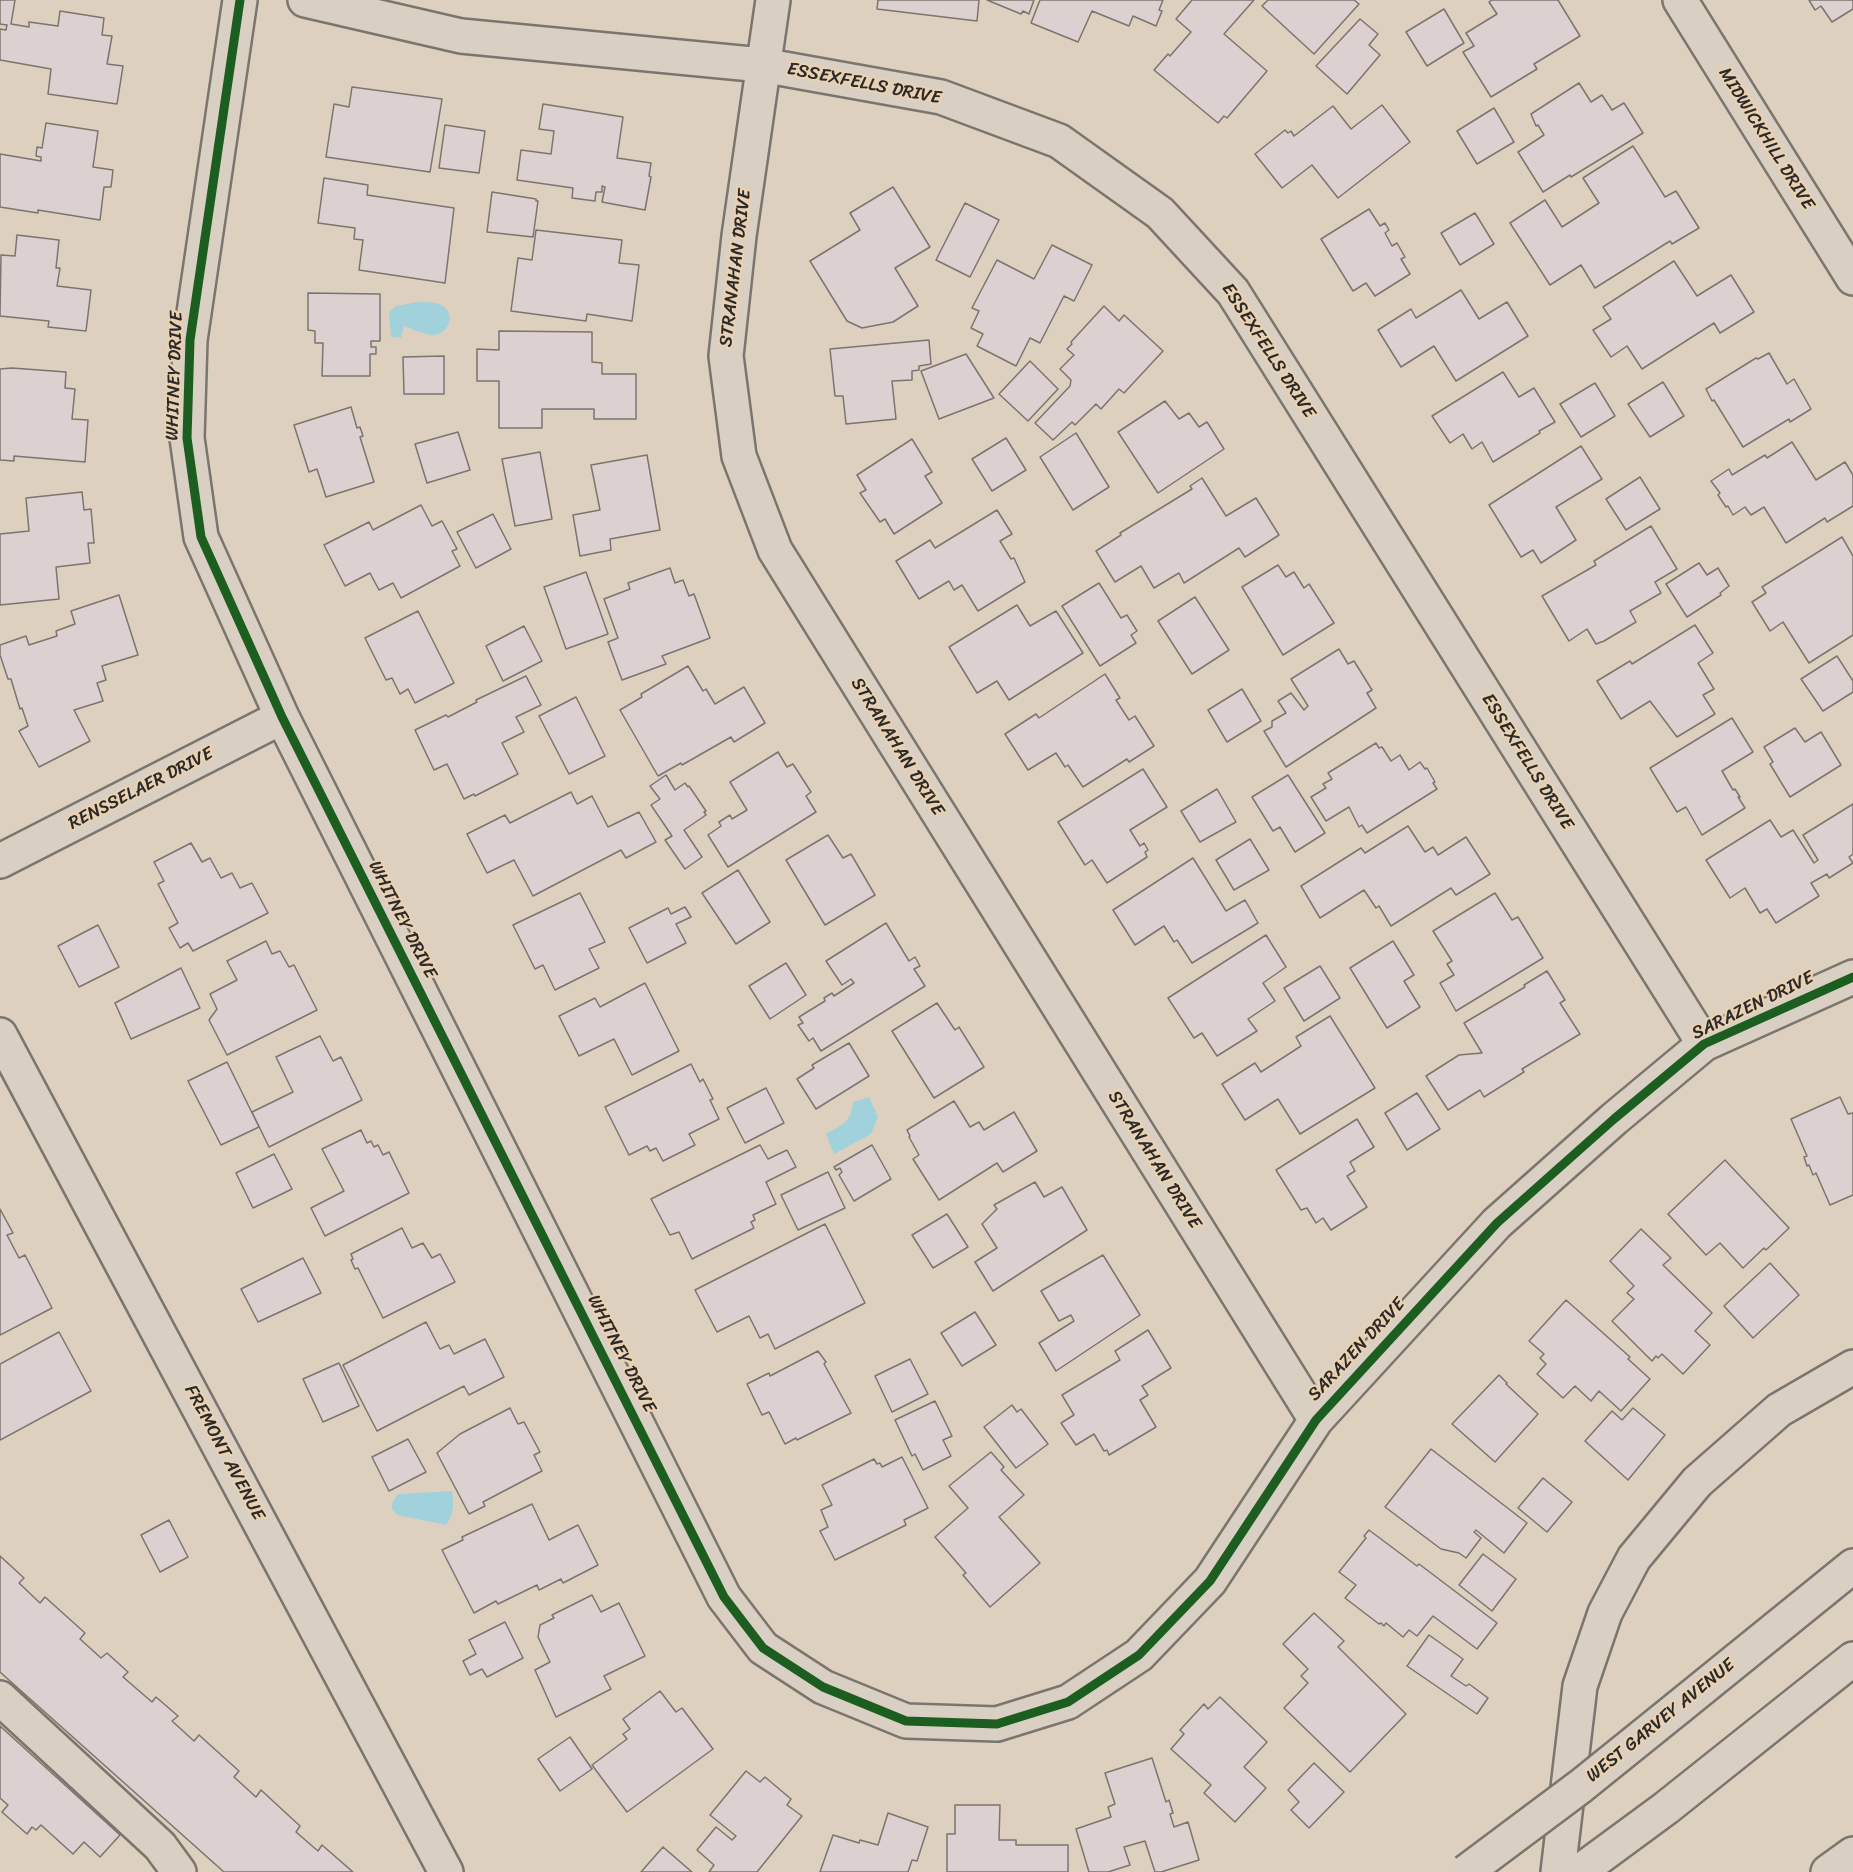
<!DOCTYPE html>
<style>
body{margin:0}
canvas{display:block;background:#ddd0bf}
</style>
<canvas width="1853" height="1872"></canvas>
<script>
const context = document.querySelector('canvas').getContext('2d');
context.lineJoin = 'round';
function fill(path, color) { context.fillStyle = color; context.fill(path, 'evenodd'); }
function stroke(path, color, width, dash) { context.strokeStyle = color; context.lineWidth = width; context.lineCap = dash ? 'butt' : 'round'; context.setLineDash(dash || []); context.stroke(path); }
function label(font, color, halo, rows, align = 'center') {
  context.font = font + ' Sriracha,sans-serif'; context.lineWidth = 4.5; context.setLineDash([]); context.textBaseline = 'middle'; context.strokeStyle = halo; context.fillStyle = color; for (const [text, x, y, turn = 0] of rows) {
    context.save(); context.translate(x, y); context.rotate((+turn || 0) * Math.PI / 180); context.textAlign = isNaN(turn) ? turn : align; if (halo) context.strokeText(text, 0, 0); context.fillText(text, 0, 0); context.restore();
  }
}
fill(new Path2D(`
 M417 302C425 303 435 301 441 305 457 314 449 335 432 335 422 334 413 329 404 326L401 338 391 337 389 312 396 306Z
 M869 1097 878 1117 871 1134 834 1154 826 1134C843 1124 851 1123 853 1102Z
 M452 1491C454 1504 454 1514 446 1525L397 1515 392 1509V1503L398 1494Z`), '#a1d1db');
const building = new Path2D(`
 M0 0H15L11 24 29 27V22L58 26 60 11 104 18 102 35 112 36 107 64 123 66 117 104 48 94 51 69 0 60V29L6 30 7 25 0 24Z
 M878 0H979L977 21 877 9Z
 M987 0H1034L1029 14 1023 11 1021 14Z
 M1040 0H1163L1159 10 1162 11 1156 26 1133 16 1129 26 1092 11 1078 42 1031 23Z
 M1192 0H1254L1224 34 1267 71 1227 118 1224 116 1218 123 1154 70 1168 54 1170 56 1191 32 1176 19Z
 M1268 0H1354L1359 4 1314 54 1262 6Z
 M1492 0H1558L1580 36 1534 64 1537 69 1491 97 1463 52 1474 46 1466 33 1497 14 1489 2Z
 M1809 0H1853V9L1832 22 1821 6 1815 10Z
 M1444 9 1464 43 1427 66 1406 32Z
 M1360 19 1378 34 1369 45 1380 55 1347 94 1316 66Z
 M1579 83 1591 102 1602 95 1612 110 1624 103 1643 133 1571 177 1570 175 1543 192 1518 152 1544 135 1538 125 1536 126 1531 114Z
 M352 87 442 99 430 172 326 157 334 104 349 107Z
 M543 104 623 117 617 158 651 163 649 176 651 177 645 210 602 202 605 187 602 186V192H596L595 201 572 198 573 188 517 180 521 150 551 154 554 131 539 129Z
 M1382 105 1410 142 1338 198 1312 165 1282 188 1255 154 1285 130 1288 133 1291 131 1294 136 1333 106 1351 129Z
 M1494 108 1514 142 1477 164 1457 131Z
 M46 123 98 131 93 167 113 170 111 187H104L100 220 38 210V213L0 207V154L41 161V157L36 156 37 147 42 148Z
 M445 125 485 131 479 173 439 168Z
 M1633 146 1665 197 1676 191 1699 228 1672 244 1670 241 1595 288 1581 265 1550 285 1510 223 1545 200 1562 227 1599 203 1583 178Z
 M324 178 368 185 367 195 454 208 445 283 359 270 363 240 354 239 355 228 318 223Z
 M893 187 930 247 895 268 918 306 893 322 862 328 847 321 810 261 860 230 850 213Z
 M492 192 536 199V201H538L533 237 487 232Z
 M965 203 999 220 970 277 936 260Z
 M1369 209 1380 226 1385 223 1389 230 1385 233 1392 246 1397 243 1405 257 1401 259 1410 274 1375 296 1366 283 1353 291 1321 239Z
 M1475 213 1494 244 1460 265 1441 233Z
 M536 230 622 240 619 263 639 265 632 321 587 314 586 321 511 311 518 258 532 260Z
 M17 235 59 240 56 268H60L57 286 91 290 86 331 48 327 49 321 0 316 1 255 15 256Z
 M1052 245 1092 265 1074 301 1064 296 1040 343 1030 338 1016 366 977 346 983 334 971 328 979 311 972 308 997 260 1034 279Z
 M1674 261 1697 296 1731 275 1754 312 1720 333 1714 323 1642 369 1627 346 1611 357 1593 330 1611 319 1603 307Z
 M1461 290 1479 319 1507 302 1528 336 1456 381 1434 346 1401 367 1378 330 1411 309 1416 318Z
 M308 293 380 294V341H371V347H376V354H370V376H322L323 343H315V331L308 330Z
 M1104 306 1119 321 1124 315 1163 351 1124 393 1119 389 1101 409 1096 404 1075 425 1072 422 1053 440 1035 423 1070 386 1071 380 1060 369 1074 355 1067 349 1072 344 1071 342Z
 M499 331 592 332V362L602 363V374H636V419H594V409H542V428H499V381H477V349L499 350Z
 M929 340 931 364 919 366V370L912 371V380L892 381 896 419 846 424 843 396H835L830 349Z
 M1769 353 1787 384 1794 379 1811 409 1790 422 1789 419 1743 447 1714 400 1712 401 1706 389 1756 358 1758 359Z
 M966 354 994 398 939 419 921 371Z
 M444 356V394H404L403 357Z
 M1030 361 1058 389 1028 421 999 394Z
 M12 368 66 372 65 388 75 389 72 419 88 420 85 462 14 456V461L0 460V369Z
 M1503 372 1519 397 1534 388 1555 422 1539 431 1540 433 1493 462 1482 442 1472 449 1463 434 1450 443 1432 416Z
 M1663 382 1684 416 1650 437 1628 404Z
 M1595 383 1615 416 1581 437 1560 404Z
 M1165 401 1179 419 1189 413 1199 427 1207 422 1224 449 1158 493 1118 432Z
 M351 407 357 428 360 427 363 436 360 437 374 482 326 497 317 469 309 472 294 425Z
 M458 432 470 470 427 483 415 444Z
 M1076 433 1109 487 1073 510 1040 457Z
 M1006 438 1026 470 992 491 972 459Z
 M912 439 932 472 925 476 942 503 894 534 885 519 880 522 860 493 866 490 857 475Z
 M1792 442 1816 480 1845 462 1853 475V506L1827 522 1825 518 1786 543 1764 507 1751 515 1745 507 1733 515 1728 506 1726 507 1718 495 1720 493 1711 481 1729 469 1732 475 1765 455 1767 458Z
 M1581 446 1602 479 1556 507 1576 540 1541 563 1533 550 1521 557 1489 505Z
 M540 452 552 519 515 526 502 459Z
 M647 455 660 530 610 539 611 550 580 556 573 515 600 510 591 465Z
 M1640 477 1660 509 1626 530 1606 499Z
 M1202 478 1226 516 1256 498 1279 535 1245 557 1239 548 1184 583 1179 573 1154 588 1141 566 1115 582 1096 551 1121 535 1120 533 1192 489 1190 486Z
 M82 492 84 510 91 509 94 543H88L90 563 56 567 59 599 0 605V534L29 531 26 498Z
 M421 505 432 526 442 521 457 549 452 551 460 566 401 598 393 583 379 590 370 573 345 586 324 545 369 522 373 530Z
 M997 510 1012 534 1000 541 1011 559 1014 558 1025 582 978 611 962 585 954 590 949 581 919 599 896 561 930 540 935 548Z
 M493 514 511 549 476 568 457 532Z
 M1651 526 1677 569 1655 582 1661 593 1630 611 1636 622 1604 641 1596 644 1587 629 1569 641 1542 596 1596 565 1594 561Z
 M1842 537 1853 556V635L1809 663 1783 622 1770 631 1752 602 1766 593 1762 587Z
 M1699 563 1707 575 1718 568 1729 586 1720 593 1721 595 1687 617 1666 584Z
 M1278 565 1286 577 1294 572 1304 588 1309 584 1334 623 1283 655 1242 587Z
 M670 568 675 583 683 580 689 596 694 594 710 638 662 656 666 664 622 680 608 642 618 638 604 599 630 589 628 583Z
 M586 572 608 634 566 649 544 587Z
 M1099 583 1121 618 1127 615 1137 631 1131 635 1136 643 1100 666 1062 606Z
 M119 595 138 655 102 666 106 680 97 683 103 701 74 710 90 741 39 767 19 731 28 726 22 708 20 709 11 679H8L0 655V645L26 636 29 645 57 636 56 631 75 624 71 611Z
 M1195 597 1229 650 1192 674 1158 621Z
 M1017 605 1030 626 1056 611 1083 653 1009 700 997 681 977 693 949 647Z
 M418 611 454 683 415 703 408 689 400 694 392 678 386 680 365 638Z
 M1695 625 1713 653 1698 663 1714 689 1703 695 1715 714 1677 737 1650 701 1621 719 1597 681 1630 661 1632 664Z
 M524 626 542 661 503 681 486 646Z
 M1339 649 1348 664 1354 661 1372 690 1367 693 1376 708 1286 767 1264 731 1272 727V721L1286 713 1278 701 1291 693 1304 710 1308 706 1291 679Z
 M1837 656 1853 681V692L1823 711 1801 679Z
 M688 666 703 691 706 689 715 704 744 687 765 723 734 742 731 737 682 765 681 763 658 776 620 710 642 697 641 694Z
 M1105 674 1120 698 1116 700 1129 720 1135 716 1154 746 1129 762 1127 759 1083 787 1068 765 1065 767 1056 753 1028 770 1005 734 1036 714 1039 718Z
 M526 676 541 705 516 717 524 732 502 743 518 774 475 796 474 794 464 799 447 764 434 770 415 730 446 715 448 717 477 702 476 700Z
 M1242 689 1261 721 1227 742 1208 710Z
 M576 697 605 756 569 774 539 716Z
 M1732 718 1753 752 1722 771 1733 790 1735 789 1740 797H1738L1745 808 1702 835 1686 807 1677 812 1650 768Z
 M1795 728 1805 742 1821 732 1841 765 1790 797 1770 764 1773 762 1764 747Z
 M1376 743 1379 748 1382 747 1391 761 1400 755 1409 770 1420 762 1425 769 1427 768 1435 782 1433 783 1437 789 1367 833 1362 825 1359 827 1349 807 1326 821 1311 797 1326 788 1323 784 1332 779 1328 773Z
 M778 752 787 767 793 764 811 792 806 796 816 812 728 867 708 835 721 826 719 822 730 815 732 819 747 810 730 782Z
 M1143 769 1167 807 1130 830 1140 846 1144 843 1148 850 1145 852 1147 857 1107 883 1092 860 1085 865 1058 822Z
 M666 775 675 790 685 783 688 787 689 786 706 811 704 812 706 815 684 830 702 857 685 869 665 840 672 836 651 805 660 799 650 786Z
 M1288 775 1325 833 1295 852 1280 827 1273 831 1252 797Z
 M1217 789 1236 822 1200 842 1181 811Z
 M571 792 577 804 592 796 608 827 639 812 656 842 626 858 621 850 533 896 514 860 487 873 467 834 505 815 510 823Z
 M1853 804V854L1849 857 1853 863 1829 878 1827 874 1811 883 1819 896 1776 923 1767 909 1760 913 1745 888 1730 898 1706 860 1770 820 1781 837 1793 830 1814 863 1818 860 1803 835Z
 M1408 826 1425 852 1433 847 1438 855 1466 837 1490 874 1456 895 1451 888 1391 926 1379 906 1376 908 1364 890 1320 918 1301 886 1361 848 1365 853Z
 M828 835 843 858 851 854 875 895 825 925 786 860Z
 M1250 839 1269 870 1234 890 1216 860Z
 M191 843 202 862 210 858 221 878 232 873 240 888 252 883 268 913 193 951 188 943 180 948 169 928 178 923 158 884 164 881 154 862Z
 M1193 858 1226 911 1245 900 1258 923 1192 963 1177 940 1174 942 1164 926 1135 945 1113 910Z
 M738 870 770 922 736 944 702 893Z
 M580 893 605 942 589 949 599 968 555 990 543 965 535 969 513 925Z
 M1495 893 1512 920 1518 917 1543 958 1456 1011 1440 983 1454 975 1447 964 1452 961 1433 931Z
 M685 907 691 917 676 924 686 943 647 963 629 928 668 908 671 914Z
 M886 923 909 961 915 957 920 966 914 969 925 986 821 1051 813 1038 809 1041 798 1025 803 1023 799 1017 825 1001 824 998 832 993 834 996 854 983 851 979 842 985 826 961Z
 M98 925 119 967 79 987 58 946Z
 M1266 935 1286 967 1263 983 1275 1001 1248 1019 1257 1031 1217 1056 1202 1033 1194 1038 1168 998Z
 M266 941 272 954 280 951 289 967 294 965 317 1010 227 1055 209 1020 217 1009 210 994 237 980 227 961Z
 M1393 941 1414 975 1404 981 1420 1007 1387 1028 1350 968Z
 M786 963 806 995 770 1019 749 986Z
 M1320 966 1340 998 1304 1021 1284 988Z
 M181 968 200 1008 131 1039 115 1003Z
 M1547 971 1565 1000 1560 1003 1580 1034 1522 1069 1524 1072 1484 1097 1480 1090 1448 1110 1426 1076 1459 1055 1482 1053 1464 1023 1525 987 1524 985Z
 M645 983 679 1051 632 1075 614 1039 579 1056 559 1016 595 998 600 1007Z
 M937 1003 955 1030 959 1027 984 1067 934 1098 892 1031Z
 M1330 1016 1375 1088 1300 1134 1278 1099 1245 1120 1222 1084 1255 1063 1261 1072 1301 1046 1296 1037Z
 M320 1036 333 1061 341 1057 362 1100 269 1147 252 1112 293 1092 276 1057Z
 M849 1043 869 1076 816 1109 797 1079 814 1068 812 1065Z
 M227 1062 259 1127 221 1145 188 1081Z
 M691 1064 700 1082 703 1079 713 1099 710 1100 719 1119 689 1134 695 1145 663 1161 656 1148 650 1151 647 1146 629 1155 605 1107Z
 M766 1088 784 1123 745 1143 727 1108Z
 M1417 1093 1440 1129 1407 1150 1385 1113Z
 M1840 1097 1848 1114 1853 1113V1195L1830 1205 1816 1173 1813 1175 1809 1165 1807 1166 1804 1157 1807 1156 1791 1119Z
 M954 1101 970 1127 979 1122 984 1130 1014 1112 1037 1151 1003 1172 997 1163 939 1200 913 1159 919 1155 909 1137 910 1136 907 1130Z
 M1357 1119 1374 1147 1350 1162 1355 1171 1347 1176 1367 1207 1331 1230 1323 1218 1316 1223 1307 1208 1301 1210 1276 1170Z
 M361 1130 367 1143 371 1141 374 1147 378 1145 383 1155 389 1152 409 1193 325 1236 311 1208 344 1191 322 1149Z
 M760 1145 768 1159 787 1150 796 1167 766 1182 776 1204 753 1215 755 1220 751 1222 754 1228 692 1259 679 1232 670 1235 651 1199Z
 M872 1145 891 1179 854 1201 839 1175 842 1172 840 1168 836 1170 834 1167Z
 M274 1154 292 1189 253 1208 236 1173Z
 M1725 1160 1789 1228 1766 1250 1764 1248 1743 1268 1720 1243 1706 1255 1668 1214Z
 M828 1172 845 1208 798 1230 781 1195Z
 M1035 1182 1044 1197 1062 1187 1087 1230 993 1291 975 1262 997 1248 982 1224 997 1209 994 1205Z
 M0 1209 13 1233 7 1235 19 1258 25 1255 52 1308 0 1335Z
 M947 1214 968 1247 933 1268 912 1235Z
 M825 1224 865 1303 775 1349 768 1334 760 1338 749 1316 717 1332 695 1290Z
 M402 1228 412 1248 423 1243 432 1258 440 1254 455 1282 383 1318 358 1268 355 1269 351 1260 353 1259 351 1254Z
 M1641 1229 1671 1258 1663 1265 1712 1313 1695 1331 1710 1345 1683 1374 1662 1354 1658 1358 1656 1356 1652 1361 1612 1321 1634 1299 1627 1293 1634 1286 1610 1261Z
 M1103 1255 1140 1315 1056 1371 1039 1343 1074 1321 1071 1315 1059 1321 1041 1291Z
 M303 1258 321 1293 258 1322 241 1289Z
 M1770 1263 1799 1295 1753 1338 1724 1306Z
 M1566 1300 1630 1357 1628 1359 1650 1379 1621 1411 1599 1391 1591 1401 1575 1386 1563 1398 1537 1374 1546 1364 1540 1358 1544 1354 1529 1341Z
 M975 1312 996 1345 962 1366 941 1333Z
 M426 1322 440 1349 449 1345 454 1354 485 1339 504 1377 469 1395 464 1386 377 1431 343 1365Z
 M1148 1330 1171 1368 1142 1386 1148 1395 1140 1400 1156 1427 1109 1455 1107 1450 1104 1451 1094 1434 1076 1445 1061 1423 1074 1415 1062 1395 1120 1360 1115 1351Z
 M59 1332 91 1391 0 1440V1364Z
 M818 1351 826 1362 824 1364 851 1413 797 1440 796 1438 785 1444 769 1412 762 1415 747 1384 769 1373 770 1376Z
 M910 1359 928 1394 892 1412 875 1376Z
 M339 1363 359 1406 323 1422 303 1379Z
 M1499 1375 1507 1383 1506 1384 1538 1414 1495 1462 1452 1424Z
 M935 1401 952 1436 943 1440 951 1456 923 1470 915 1454 912 1456 895 1420Z
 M1012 1405 1017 1412 1021 1409 1048 1444 1016 1468 984 1427Z
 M510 1408 518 1424 524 1422 540 1452 534 1455 542 1471 483 1502 485 1506 469 1514 437 1453 460 1434Z
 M1633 1408 1665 1435 1628 1480 1585 1441 1612 1411 1622 1420Z
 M408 1439 426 1472 389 1491 372 1457Z
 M1431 1449 1527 1523 1504 1553 1476 1530 1474 1532 1481 1538 1466 1558 1459 1553 1441 1549 1385 1507Z
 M991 1452 1004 1467 1001 1470 1024 1495 999 1517 1040 1563 990 1607 963 1575 966 1573 935 1537 968 1508 949 1486Z
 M902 1457 928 1508 904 1520 906 1525 835 1560 820 1531 828 1527 821 1510 832 1505 822 1485 874 1459 877 1464 880 1463 882 1467Z
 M1543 1478 1572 1502 1547 1532 1518 1508Z
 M532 1504 549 1540 578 1525 598 1565 563 1583 561 1579 539 1590 537 1585 498 1604 496 1601 474 1613 442 1550 463 1540 462 1537Z
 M169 1520 188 1557 160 1572 141 1535Z
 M1369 1530 1417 1566 1419 1564 1497 1623 1477 1649 1433 1616 1417 1636 1409 1630 1403 1637 1386 1623 1384 1626 1381 1623 1379 1624 1345 1598 1356 1585 1339 1572 1366 1538 1364 1536Z
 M1483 1554 1516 1579 1492 1611 1459 1585Z
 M0 1556 24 1578 19 1583 40 1603 45 1597 85 1633 80 1639 101 1658 107 1653 128 1672 123 1677 152 1702 156 1697 178 1716 172 1721 194 1741 199 1735 239 1771 234 1777 256 1797 261 1790 300 1826 296 1832 318 1851 322 1845 353 1872H224L0 1672Z
 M592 1595 601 1612 619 1603 645 1656 604 1676 611 1689 556 1717 535 1670 550 1662 538 1637 540 1625 554 1618 552 1615Z
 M1314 1613 1344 1641 1338 1647 1406 1714 1350 1772 1284 1708 1308 1683 1301 1676 1308 1669 1283 1644Z
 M505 1622 523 1658 487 1677 482 1669 470 1675 463 1661 476 1654 469 1640Z
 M1429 1635 1463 1659 1451 1676 1466 1686 1469 1684 1488 1698 1477 1714 1407 1666Z
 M660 1691 676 1712 682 1708 713 1749 627 1812 592 1765 627 1739 623 1734 630 1729 623 1719Z
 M1220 1697 1267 1742 1244 1767 1266 1788 1235 1822 1204 1793 1211 1785 1171 1749 1184 1734 1180 1730 1204 1704 1208 1709Z
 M0 1726 120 1835 100 1857 84 1842 73 1854 41 1825 36 1830 32 1827 27 1834 2 1812 8 1805 0 1798Z
 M570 1737 592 1769 560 1791 538 1759Z
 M1152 1758 1166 1802 1169 1800 1173 1813 1170 1814 1174 1827 1188 1822 1199 1860 1161 1872H1155L1145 1841 1124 1847 1130 1865 1108 1872H1089L1076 1829 1111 1817 1108 1807 1115 1804 1105 1773Z
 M1314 1763 1344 1792 1309 1828 1291 1810 1299 1802 1288 1790Z
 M746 1771 760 1782 765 1777 791 1799 787 1805 802 1816 757 1872H709L714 1865 697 1850 716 1827 732 1840 736 1836 710 1815Z
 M955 1805H1000L999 1840H1016V1845H1068V1872H947V1834H955Z
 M888 1813 928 1827 917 1861 912 1860 908 1872H820L833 1835 859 1843 860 1840 878 1845Z
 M663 1847 692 1872H641Z`);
fill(building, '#ddd0d0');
stroke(building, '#7b756e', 1.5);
const minor = new Path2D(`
 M240 0 190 340 187 438 201 537 282 717 724 1597 763 1648 823 1687 906 1721 997 1724 1068 1702 1139 1655 1210 1581 1316 1420 1497 1223 1614 1119 1704 1044 1853 977
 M305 0 461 36 762 65 941 97 1059 141 1160 213 1233 292 1704 1044
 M773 0 739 236 726 356 739 456 775 550 1316 1420
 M1680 0 1853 278
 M0 861 282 717
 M0 1698 160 1846 179 1872`);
const major = new Path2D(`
 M0 1035 446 1872
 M1679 1707 1853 1566
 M1558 1872 1580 1686 1605 1613 1634 1558 1697 1482 1779 1410 1853 1367
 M1579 1872 1666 1808 1853 1659
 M1828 1872 1853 1854`);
stroke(minor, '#7b756e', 38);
stroke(major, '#7b756e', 38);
stroke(minor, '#d9cfc3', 33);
stroke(major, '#d9cfc3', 33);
const majorBridge = new Path2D(`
 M1466 1872 1581 1786 1679 1707`);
stroke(majorBridge, '#7b756e', 38, []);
stroke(majorBridge, '#d9cfc3', 33);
stroke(new Path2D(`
 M240 0 190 340 187 438 201 537 282 717 724 1597 763 1648 823 1687 906 1721 997 1724 1068 1702 1139 1655 1210 1581 1316 1420 1497 1223 1614 1119 1704 1044 1853 977`), '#1b5e20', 9);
label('18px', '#2b2b2b', '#ead1b2', [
 ["ESSEXFELLS DRIVE",864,84,11],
 ["MIDWICKHILL DRIVE",1766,139,58],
 ["STRANAHAN DRIVE",736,268,-83],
 ["ESSEXFELLS DRIVE",1268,351,57],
 ["WHITNEY DRIVE",175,376,-88],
 ["STRANAHAN DRIVE",897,747,58],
 ["ESSEXFELLS DRIVE",1527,762,58],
 ["RENSSELAER DRIVE",141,789,-27],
 ["WHITNEY DRIVE",402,920,63],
 ["SARAZEN DRIVE",1753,1006,-26],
 ["STRANAHAN DRIVE",1154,1160,58],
 ["SARAZEN DRIVE",1357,1350,-47],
 ["WHITNEY DRIVE",621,1354,63],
 ["FREMONT AVENUE",224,1453,62],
 ["WEST GARVEY AVENUE",1661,1721,-39]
]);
</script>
